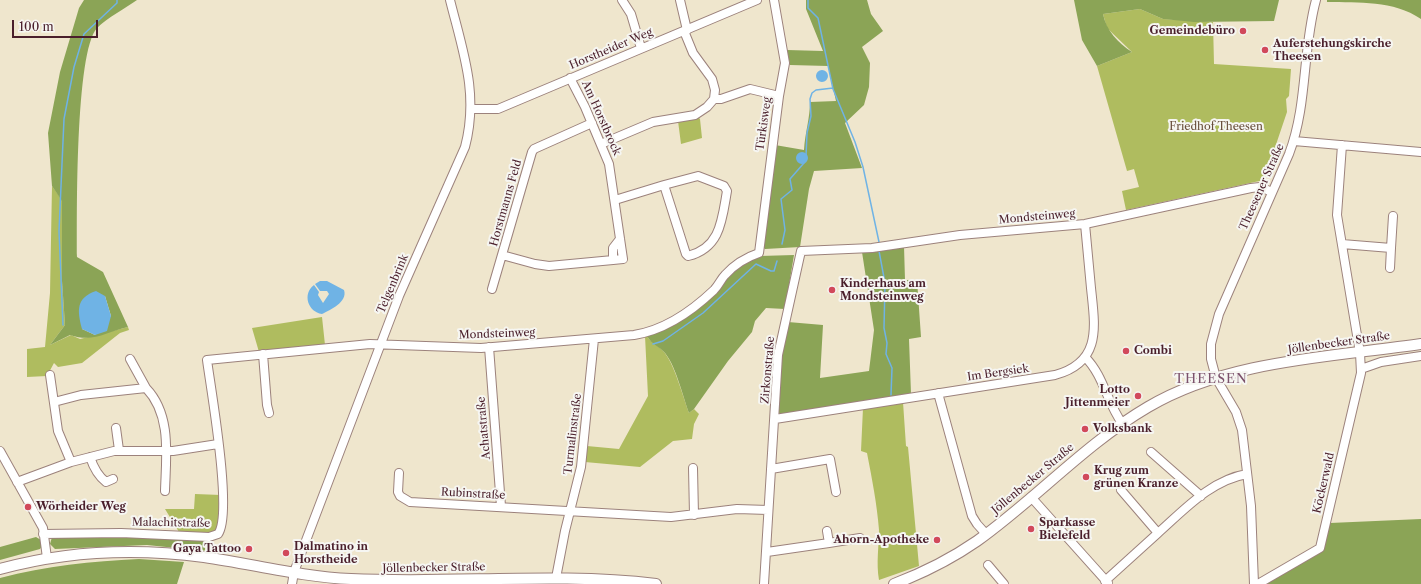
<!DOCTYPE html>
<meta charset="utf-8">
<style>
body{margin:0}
#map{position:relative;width:1421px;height:584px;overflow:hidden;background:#efe6cd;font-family:"Libre Caslon Text",serif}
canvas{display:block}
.scale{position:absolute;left:12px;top:20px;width:86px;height:18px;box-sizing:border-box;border:2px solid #4a1f2b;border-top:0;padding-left:5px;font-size:12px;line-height:14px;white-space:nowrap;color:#4a1f2b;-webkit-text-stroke:3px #f6f6f2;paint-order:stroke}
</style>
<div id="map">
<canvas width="1421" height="584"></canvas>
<div class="scale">100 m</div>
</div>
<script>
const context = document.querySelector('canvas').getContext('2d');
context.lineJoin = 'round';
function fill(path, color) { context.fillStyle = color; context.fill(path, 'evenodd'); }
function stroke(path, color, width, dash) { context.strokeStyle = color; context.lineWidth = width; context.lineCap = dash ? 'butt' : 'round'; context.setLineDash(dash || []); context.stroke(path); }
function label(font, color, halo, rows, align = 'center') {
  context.font = font + ' "Libre Caslon Text",serif'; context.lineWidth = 4; context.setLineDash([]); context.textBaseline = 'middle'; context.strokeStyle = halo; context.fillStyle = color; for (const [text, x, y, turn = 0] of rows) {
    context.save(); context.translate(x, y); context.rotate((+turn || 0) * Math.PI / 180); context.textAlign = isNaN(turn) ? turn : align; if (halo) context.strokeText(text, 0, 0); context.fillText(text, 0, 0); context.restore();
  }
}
fill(new Path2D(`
 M1140 9 1163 19 1213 22 1214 64 1291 69 1289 96 1286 99 1287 112 1264 180 1126 210 1122 191 1139 187 1134 169 1127 171 1097 66 1132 52 1107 28 1103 14Z
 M698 117 700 119 702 138 681 144 678 121Z
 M52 186 62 200V281L65 325 50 345 71 335 80 339 128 327 129 330 120 333 82 363 58 367 54 363 47 376 27 377V349L45 347 50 293Z
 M322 317 325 345 259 352 252 328Z
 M645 336H647C653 346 657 344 663 351 674 362 683 397 689 413L694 409 699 414 694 424 692 439 673 441 640 467 585 462 587 446 619 449 648 396Z
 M903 402 906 446 908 447 919 566 879 580C876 562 879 547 879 530 877 504 872 479 867 453L861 451 863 408Z
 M195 494 221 495 219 524 214 532H179L165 509H194Z`), '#afbc5f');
fill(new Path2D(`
 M84 0H137C126 8 107 18 97 28 75 52 77 218 77 257L103 272 128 327C106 332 93 343 70 335L50 345 65 325 62 281V201L52 186 48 133 60 72 79 8ZM105 296 111 316 95 335 82 329Z
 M806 0H867L871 14 883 31 862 47 870 63 869 87 864 105 845 123 862 168 814 171 809 189 800 247 765 249 762 246 775 145 804 150C805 133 810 118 810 102L836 101 828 66 790 65 787 50 823 51 806 9Z
 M1074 0H1279L1274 21 1194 22 1163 19 1140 9 1103 14C1106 30 1118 43 1132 52L1097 66 1082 40Z
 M1327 0H1421V19C1393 0 1359 3 1327 2Z
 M904 246 905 280H917L921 337 909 339 911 394 782 415 778 412 782 350 788 322 823 325 820 378 869 371 874 330 862 252Z
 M794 255 785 309 766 308 755 321 752 332 728 361 694 409 689 413C683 397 675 362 663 351 657 345 653 346 647 336L679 320 734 269 760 256Z
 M1421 519V584H1259L1324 548 1330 523Z
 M129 535 205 541V551L147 545 55 549 50 544 52 537Z
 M36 537 41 540 42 546 40 549 0 560V547Z
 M139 559 184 562 177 584H0V578C46 566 92 561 139 559Z`), '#8ba456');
fill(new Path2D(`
 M816 76a6 6 0 1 1 12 0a6 6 0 1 1-12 0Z
 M796 158a6 6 0 1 1 12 0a6 6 0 1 1-12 0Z
 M320 281H327L344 290C348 302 330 310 322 314 308 312 302 294 314 285L319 292 318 295 323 303 329 294 327 291H320L315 284Z
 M96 291 105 296 111 316 107 331 95 335 82 329C77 310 76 298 96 291Z`), '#6fb3e5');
stroke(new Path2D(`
 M808 0V8L818 18 833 89 855 142 863 167 879 242
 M806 156 807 133 811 116 810 99 812 93 816 90 833 88
 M782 244 785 230 781 199 792 190 790 179 804 163
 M879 251 885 283 884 328 887 343 886 354 892 368 891 395
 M63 325 59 231 64 119 74 67 84 34 117 3V0
 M653 344 663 341 703 313 756 264 771 271H774L777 261`), '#6fb3e5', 1.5);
const minor = new Path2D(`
 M622 0 631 14 641 48
 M680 0 687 30
 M570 78 585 107 609 164 623 259 613 260V248L620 239
 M714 99H721L750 89 779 96
 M471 109H498L757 0
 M1294 141 1421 152
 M601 144 653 122 695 115 707 107 714 99 715 90 712 79 693 53 684 31
 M698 176 724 186 727 191C722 219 721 248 688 256L686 254 664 185Z
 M615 200 664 185
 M1342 244 1391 248 1390 268
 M1391 248 1393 216
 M502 255 535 264 549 266 613 260
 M492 289 532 152 534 149 592 123
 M489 347 501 506
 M263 354 267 405 269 413
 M1085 357C1104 376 1107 403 1122 423
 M130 359 146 388
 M1361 369 1381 362 1421 356
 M50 375 58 431 71 462
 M938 393 972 516 977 524 986 534
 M54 402 81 395 146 388C172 415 166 456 165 491
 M775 419 1055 375C1102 362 1095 327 1091 288 1089 266 1087 245 1085 224
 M116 428 119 450
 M0 451 43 528 47 558
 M1151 452 1201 496
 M90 457C93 466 98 476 106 482L113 479
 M693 468 694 515
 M771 469 830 459 836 492
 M399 473 398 492 400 496 410 502 671 517 737 509 768 510
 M17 482 71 462 114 451H173L218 444
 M1031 497 1108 583
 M827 531 829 543 860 538
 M1158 533C1184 510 1211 480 1247 474
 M43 534 121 533 209 537 218 534C233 514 211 390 207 360L370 344 481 348 634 335C665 330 693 310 714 290 719 285 721 279 725 275 734 265 747 257 759 253L779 96 785 63 774 0
 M767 552 829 543
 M988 565 1004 584
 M556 578 565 531 581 467 594 339
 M1105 581 1158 533 1121 490
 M292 584 294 572 399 296 465 147C479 94 463 52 450 0
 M764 584 778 355 801 251 872 248 960 235 1085 224 1251 188 1260 187 1272 192
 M1254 584 1251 506 1242 430 1236 412 1216 378 1211 359V344L1219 314 1289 154C1308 104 1302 51 1316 0
 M1258 584 1320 548 1361 373 1360 353 1337 215 1342 145`);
const major = new Path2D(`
 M0 569C66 551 136 548 204 557 253 564 302 577 351 579 453 584 555 572 656 584
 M894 584C923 573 951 559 977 541 1036 499 1085 444 1148 407 1227 360 1332 357 1421 344`);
stroke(minor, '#9c827c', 10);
stroke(major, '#9c827c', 12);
stroke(minor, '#fff', 8);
stroke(major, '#fff', 10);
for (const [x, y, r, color] of [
 [1243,31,4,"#d1495b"],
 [1265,50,4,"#d1495b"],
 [832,290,4,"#d1495b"],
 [1126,351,4,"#d1495b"],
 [1138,396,4,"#d1495b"],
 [1085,429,4,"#d1495b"],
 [1086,477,4,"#d1495b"],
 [28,507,4,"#d1495b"],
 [1031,529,4,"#d1495b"],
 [937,540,4,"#d1495b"],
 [249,549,4,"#d1495b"],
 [286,553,4,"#d1495b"]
]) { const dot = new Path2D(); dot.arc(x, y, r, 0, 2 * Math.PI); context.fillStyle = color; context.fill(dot); stroke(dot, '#f6f6f2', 1.5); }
label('bold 11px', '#4a1f2b', '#f6f6f2', [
 ["Gemeindebüro",1235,31,"right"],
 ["Auferstehungskirche",1273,44],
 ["Theesen",1273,57],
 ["Kinderhaus am",840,284],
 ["Mondsteinweg",840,297],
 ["Combi",1134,351],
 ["Lotto",1130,390,"right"],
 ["Jittenmeier",1130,403,"right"],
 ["Volksbank",1093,429],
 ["Krug zum",1094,471],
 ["grünen Kranze",1094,484],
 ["Wörheider Weg",36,507],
 ["Sparkasse",1039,523],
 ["Bielefeld",1039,536],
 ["Ahorn-Apotheke",929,540,"right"],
 ["Dalmatino in",294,547],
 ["Horstheide",294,560],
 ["Gaya Tattoo",241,549,"right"]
], 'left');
label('11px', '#4a1f2b', '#f6f6f2', [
 ["Horstheider Weg",611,49,-23],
 ["Am Horstbrock",601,118,66],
 ["Türkisweg",764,124,-82],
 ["Theesener Straße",1262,187,-66],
 ["Horstmanns Feld",506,203,-74],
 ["Mondsteinweg",1037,217,-5],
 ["Telgenbrink",393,284,-67],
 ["Mondsteinweg",497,334,-2],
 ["Jöllenbecker Straße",1339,343,-8],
 ["Zirkonstraße",768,370,-85],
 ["Im Bergsiek",998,373,-8],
 ["Achatstraße",484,428,-95],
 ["Turmalinstraße",573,434,-83],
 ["Jöllenbecker Straße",1033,479,-40],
 ["Köckerwald",1324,483,-77],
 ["Rubinstraße",473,494,3],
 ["Malachitstraße",171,523,1],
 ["Jöllenbecker Straße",434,568,-1]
]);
label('11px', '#684e3b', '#f6f6f2', [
 ["Friedhof Theesen",1216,127]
]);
context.letterSpacing = '1px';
label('13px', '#7c526c', '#f6f6f2', [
 ["THEESEN",1211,379]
]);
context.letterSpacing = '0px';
</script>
